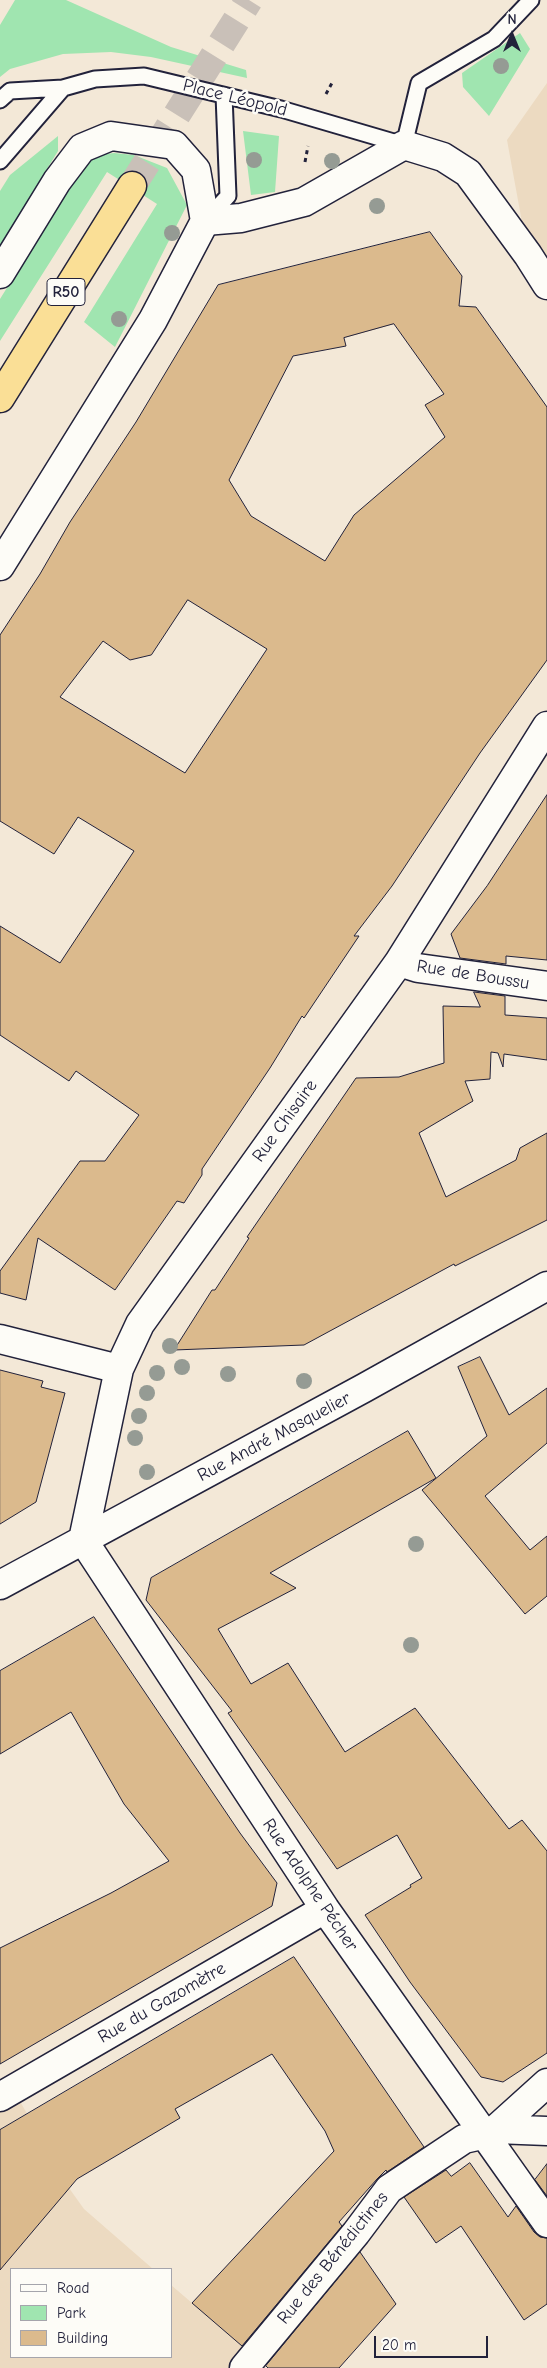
<!DOCTYPE html>
<meta charset="utf-8">
<style>
body{margin:0}
#map{position:relative;width:547px;height:2368px;overflow:hidden;background:#f3e8d7;font-family:"Comic Neue",sans-serif}
canvas{display:block}
.legend{position:absolute;left:10px;top:2268px;width:162px;height:90px;box-sizing:border-box;background:#fdfcf7;border:1px solid #a5a5ac;margin:0;padding:6px 9px;list-style:none;font-size:15px;color:#22223b}
.legend li{display:flex;align-items:center;gap:10px;height:25px}
.legend b{width:25px;border:1px solid #a5a5ac}
.north{position:absolute;left:487px;top:10px;width:50px;height:50px;-webkit-text-stroke:4px #fdfcf7;paint-order:stroke;rotate:0deg;font-size:14px;font-weight:700;line-height:20px;text-align:center;color:#22223b}
.north::after{content:'';display:block;margin:auto;width:18px;height:22px;background:#22223b;clip-path:polygon(50% 0,100% 100%,50% 72%,0 100%)}
.scale{position:absolute;left:374px;top:2336px;width:114px;height:22px;box-sizing:border-box;border:2px solid #22223b;border-top:0;padding-left:6px;font-size:15px;line-height:18px;white-space:nowrap;color:#22223b;-webkit-text-stroke:4px #fdfcf7;paint-order:stroke}
</style>
<div id="map">
<canvas width="547" height="2368"></canvas>
<ul class="legend">
<li><b style="height:6px;background:#fdfcf7"></b>Road</li>
<li><b style="height:14px;background:#a0e5b0"></b>Park</li>
<li><b style="height:14px;background:#dbba8d"></b>Building</li>
</ul>
<div class="north">N</div>
<div class="scale">20 m</div>
</div>
<script>
const context = document.querySelector('canvas').getContext('2d');
context.lineJoin = 'round';
function fill(path, color) { context.fillStyle = color; context.fill(path, 'evenodd'); }
function stroke(path, color, width, dash) { context.strokeStyle = color; context.lineWidth = width; context.lineCap = dash ? 'butt' : 'round'; context.setLineDash(dash || []); context.stroke(path); }
function label(font, color, halo, rows, align = 'center') {
  context.font = font + ' "Comic Neue",sans-serif'; context.lineWidth = 5; context.setLineDash([]); context.textBaseline = 'middle'; context.strokeStyle = halo; context.fillStyle = color; for (const [text, x, y, turn = 0] of rows) {
    context.save(); context.translate(x, y); context.rotate((+turn || 0) * Math.PI / 180); context.textAlign = isNaN(turn) ? turn : align; if (halo) context.strokeText(text, 0, 0); context.fillText(text, 0, 0); context.restore();
  }
}
fill(new Path2D(`
 M547 83V285L528 255 507 140Z
 M13 2089 69 2188 84 2209 153 2269H11V2357H171V2285L254 2356 244 2368H0V2097Z`), '#ecdac1');
fill(new Path2D(`
 M15 0H66L171 47 246 70 247 78 151 57 111 52 63 54 10 69 0 77V25Z
 M520 33 530 49 489 116 463 87 462 73Z
 M243 131 279 136 275 192 251 195Z
 M58 136V151L0 246V191L10 175Z
 M114 153 134 155 167 168 187 205 115 347 84 322 157 204 107 172 0 341V299L89 156Z`), '#a0e5b0');
const building = new Path2D(`
 M430 232 462 276 459 306 476 307 547 407V660L480 753 392 886 354 936H359L304 1018 302 1016 270 1068 202 1169V1175L184 1203 177 1201 115 1290 38 1238 26 1300 0 1293V1271L80 1161H105L139 1115 76 1071 69 1081 0 1035V926L60 963 134 851 78 817 54 854 0 821V635L40 574 70 522 136 422 218 285ZM394 324 444 394 425 405 445 437 354 515 325 561 251 516 229 480 293 356 346 346 344 338ZM188 600 267 649 185 773 60 697 103 641 130 660 151 655Z
 M547 795V960L506 956V964L460 958 451 934 487 886Z
 M474 992 505 996V1015L547 1018V1060L504 1054 503 1067 498 1053 491 1052 490 1079 465 1081 473 1101 419 1133 446 1197 516 1160 520 1148 547 1133V1220L455 1266 454 1264 304 1345 174 1350 212 1290H215L236 1258 249 1238 247 1237 356 1078 399 1077 444 1063 443 1006 480 1007Z
 M480 1357 509 1415 547 1388V1443L485 1496 530 1550 547 1536V1596L525 1614 422 1490 487 1436 458 1367Z
 M0 1370 43 1381 41 1387 65 1393 36 1502 0 1524Z
 M408 1431 436 1478 270 1573 296 1588 218 1629 251 1684 288 1663 345 1752 415 1708 509 1829 522 1820 547 1851V2053L503 2082 481 2077 410 1982 365 1915 411 1887 410 1885 422 1878 397 1835 337 1869 228 1713 232 1711 146 1600 151 1578Z
 M94 1617 240 1833 277 1883 272 1906 0 2064V1948L111 1893 169 1861 124 1804 71 1712 0 1754V1671Z
 M294 1957 424 2147 387 2172 386 2170 377 2179 339 2222 342 2226 242 2346 192 2303 334 2151 325 2131 272 2054 175 2109 180 2118 77 2179 0 2270V2130Z
 M470 2163 508 2217 516 2206 534 2232 540 2237 547 2238V2304L524 2320 461 2226 436 2243 404 2197 446 2170 451 2176Z
 M547 2164V2196L535 2180Z
 M360 2252 396 2304 339 2368H268L266 2366Z`);
fill(building, '#dbba8d');
stroke(building, '#22223b', 1);
stroke(new Path2D(`
 M132 186 249 0`), '#c9c0b8', 28, [28, 14]);
const service = new Path2D(`
 M0 100 10 91 63 88 95 79 144 76 281 109 404 145 419 83 494 39 531 0
 M0 161 63 88
 M206 220 228 196 224 95`);
const minor = new Path2D(`
 M399 962 418 968 547 986
 M0 1339 119 1369
 M83 1540 119 1369 140 1324 399 962 547 726
 M83 1540 325 1909 547 2223
 M0 1585 364 1388 547 1286
 M0 2097 325 1909
 M496 2129 547 2131
 M244 2368 356 2233 389 2189 464 2139 486 2134 496 2129 547 2083`);
const tertiary = new Path2D(`
 M205 221 241 218 304 202 404 145 443 157 468 173 528 255 547 285`);
const secondary = new Path2D(`
 M0 274 57 181 82 148 111 136 174 145 196 170 205 221 153 320 0 566`);
const trunk = new Path2D(`
 M0 398 132 186`);
stroke(service, '#22223b', 19);
stroke(minor, '#22223b', 31);
stroke(tertiary, '#22223b', 31);
stroke(secondary, '#22223b', 31);
stroke(trunk, '#22223b', 31);
stroke(new Path2D(`
 M326 94 333 81
 M305 162 308 146`), '#22223b', 3, [4, 4]);
stroke(service, '#fdfcf7', 15);
stroke(minor, '#fdfcf7', 28);
stroke(tertiary, '#fdfcf7', 28);
stroke(secondary, '#fdfcf7', 28);
stroke(trunk, '#fadf96', 28);
context.fillStyle = '#959b94';
for (const [x, y] of [
 [501,66],
 [254,160],
 [332,161],
 [377,206],
 [172,233],
 [119,319],
 [170,1346],
 [182,1367],
 [157,1373],
 [228,1374],
 [304,1381],
 [147,1393],
 [139,1416],
 [135,1438],
 [147,1472],
 [416,1544],
 [411,1645]
]) { context.beginPath(); context.arc(x, y, 8, 0, 2 * Math.PI); context.fill(); }
for (const [x, y, w] of [
 [66,292,38]
]) { const box = new Path2D(); box.roundRect(x - w / 2, y - 13.5, w, 27, 4); context.fillStyle = '#fdfcf7'; context.fill(box); stroke(box, '#22223b', 1); }
label('bold 16px', '#22223b', null, [
 ["R50",66,292]
]);
label('18px', '#22223b', '#fdfcf7', [
 ["Place Léopold",235,98,14],
 ["Rue de Boussu",473,975,9],
 ["Rue Chisaire",285,1121,-54],
 ["Rue André Masquelier",274,1437,-28],
 ["Rue Adolphe Pécher",310,1885,56],
 ["Rue du Gazomètre",162,2003,-30],
 ["Rue des Bénédictines",333,2258,-51]
]);
</script>
